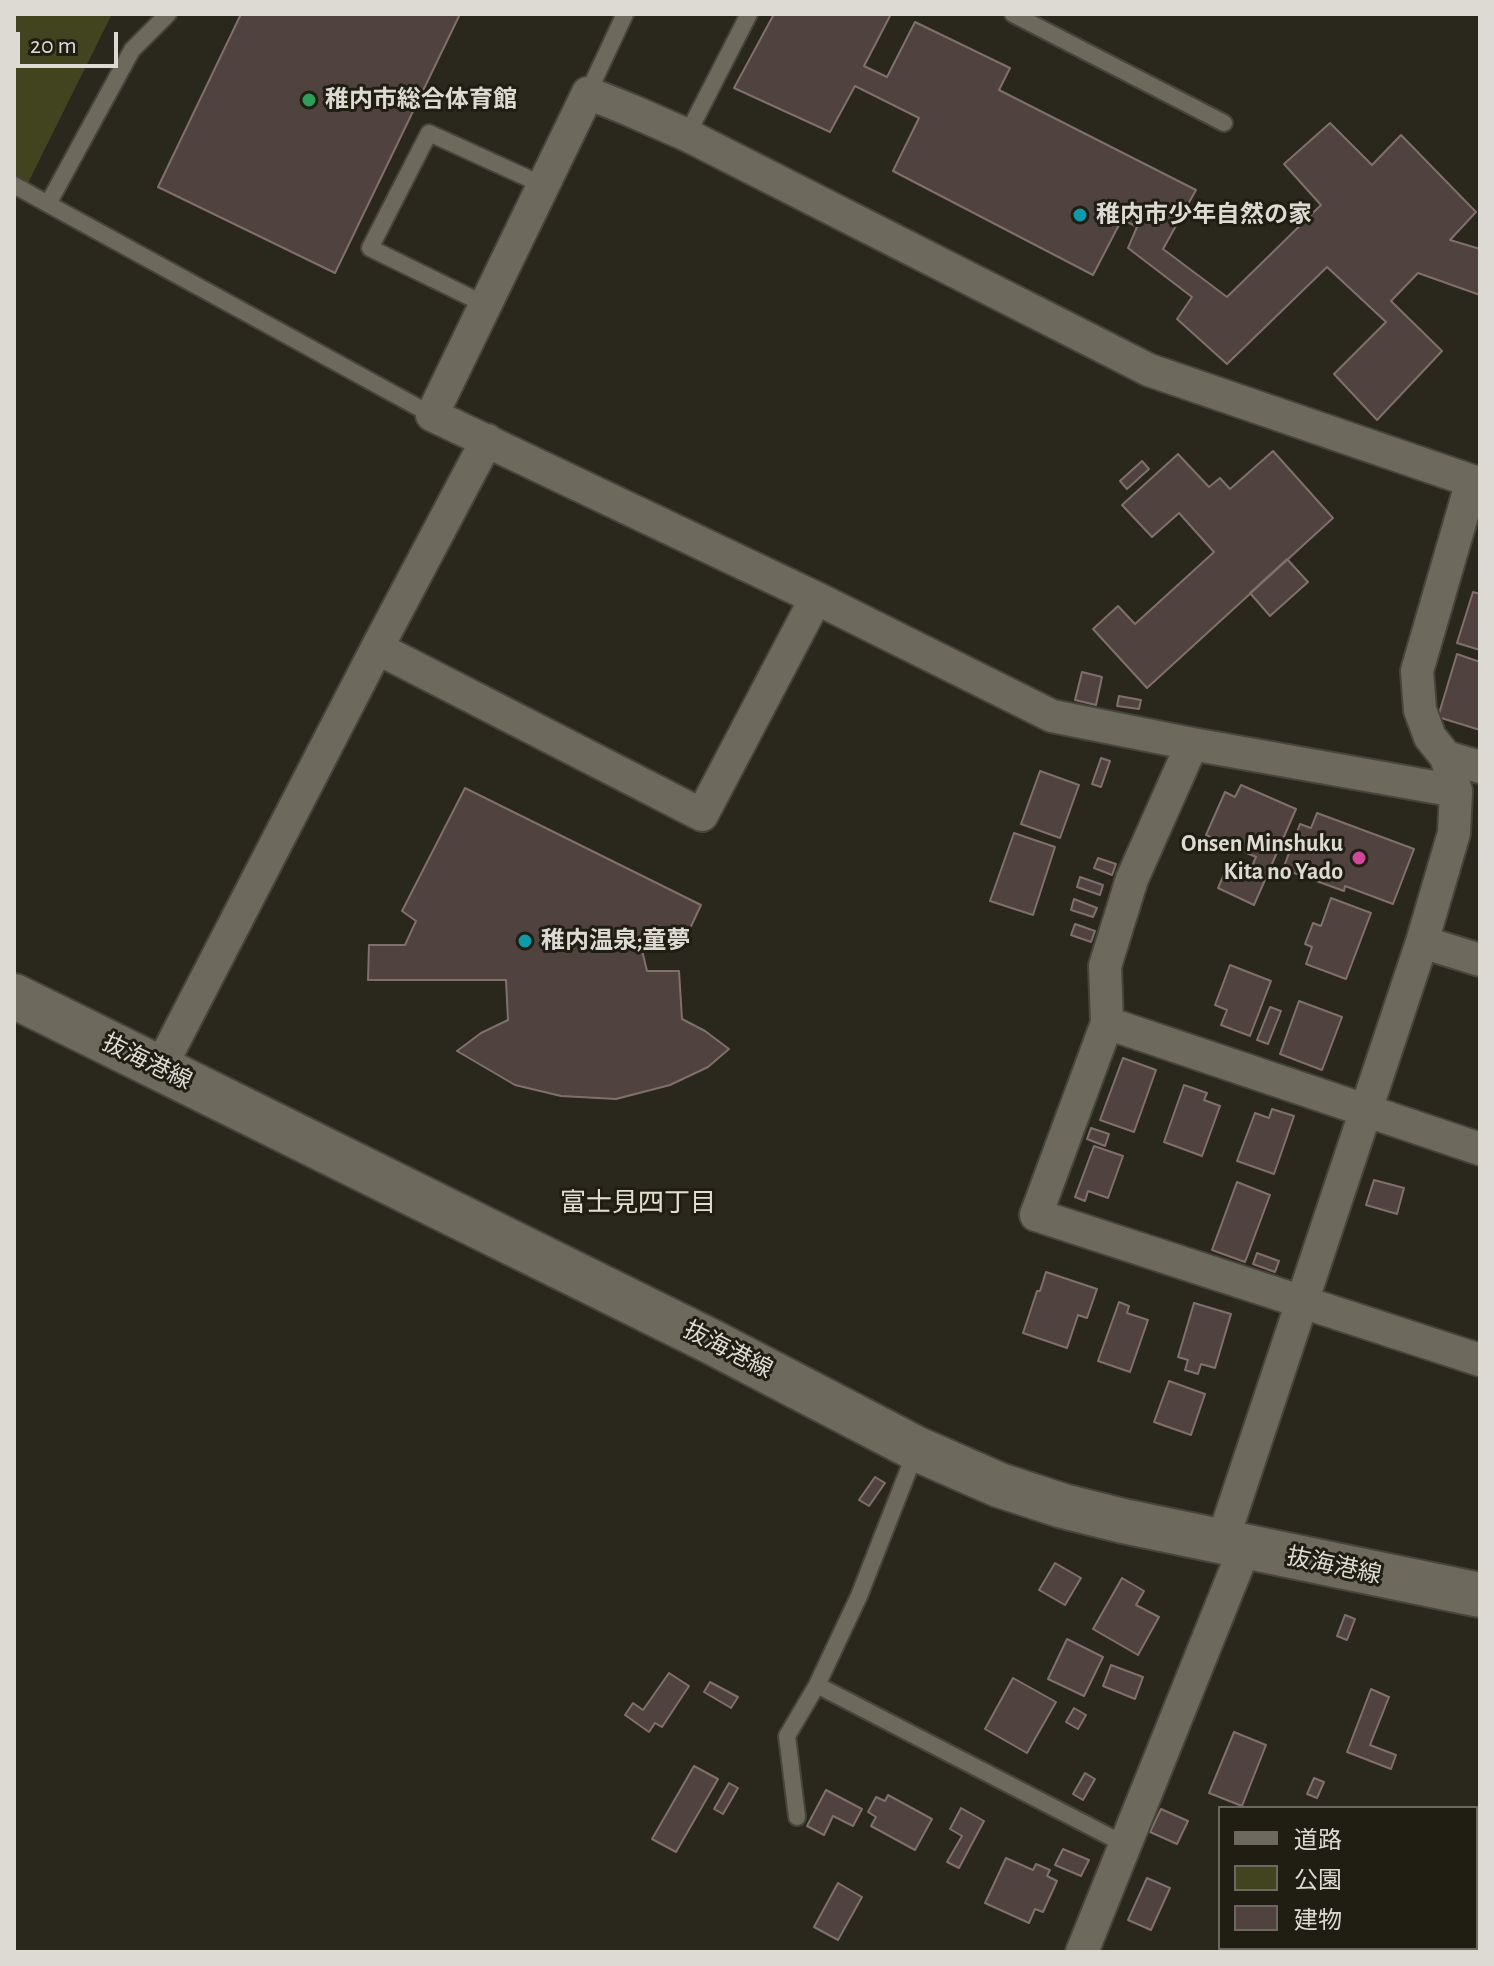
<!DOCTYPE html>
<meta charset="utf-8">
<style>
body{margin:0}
#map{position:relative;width:1494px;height:1966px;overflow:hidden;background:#2a271c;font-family:"Alegreya Sans","Noto Sans JP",sans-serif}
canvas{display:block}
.frame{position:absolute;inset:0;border:16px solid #dcdad3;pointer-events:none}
.legend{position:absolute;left:1218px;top:1806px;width:260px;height:144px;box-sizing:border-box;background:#201d12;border:2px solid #6b695f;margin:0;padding:10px 14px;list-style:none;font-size:24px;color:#dcdad3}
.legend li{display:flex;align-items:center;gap:16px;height:40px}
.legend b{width:40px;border:2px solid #6b695f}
.scale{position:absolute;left:16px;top:32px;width:102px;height:36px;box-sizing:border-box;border:4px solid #dcdad3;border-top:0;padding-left:10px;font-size:24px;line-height:28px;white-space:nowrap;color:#dcdad3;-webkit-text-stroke:6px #201d12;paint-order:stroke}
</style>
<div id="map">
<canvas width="1494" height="1966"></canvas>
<div class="frame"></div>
<ul class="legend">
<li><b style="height:10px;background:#6d695c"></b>道路</li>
<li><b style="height:22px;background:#42441f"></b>公園</li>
<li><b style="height:22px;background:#50423f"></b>建物</li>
</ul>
<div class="scale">20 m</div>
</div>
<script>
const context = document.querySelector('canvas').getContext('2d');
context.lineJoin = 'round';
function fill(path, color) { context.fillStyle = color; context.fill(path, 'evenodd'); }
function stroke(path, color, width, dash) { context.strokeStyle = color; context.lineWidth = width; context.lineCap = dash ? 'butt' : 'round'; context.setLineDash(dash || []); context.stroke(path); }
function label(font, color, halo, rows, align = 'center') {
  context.font = font + ' "Alegreya Sans","Noto Sans JP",sans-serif'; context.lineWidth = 6; context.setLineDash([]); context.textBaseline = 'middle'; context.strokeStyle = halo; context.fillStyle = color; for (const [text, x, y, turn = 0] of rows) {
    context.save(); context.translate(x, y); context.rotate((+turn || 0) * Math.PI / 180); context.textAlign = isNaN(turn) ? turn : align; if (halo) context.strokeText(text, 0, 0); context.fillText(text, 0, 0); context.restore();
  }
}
fill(new Path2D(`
 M14 14H112L27 185 14 178Z`), '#42441f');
const building = new Path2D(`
 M241 14H460L335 273 158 187Z
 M774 14H891L864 66 887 77 915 22 1010 68 999 90 1196 190 1163 249 1227 297 1321 205 1284 164 1330 123 1372 165 1401 135 1476 212 1450 240 1480 249V295L1418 273 1391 301 1442 351 1377 420 1334 374 1386 322 1327 267 1227 364 1177 319 1192 297 1128 248 1137 227 1122 219 1093 275 893 171 919 118 855 86 830 132 734 88Z
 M1273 451 1333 518 1147 688 1093 629 1118 606 1135 624 1214 552 1179 513 1152 537 1122 505 1178 454 1209 487 1220 478 1230 489Z
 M1142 461 1149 469 1127 489 1120 481Z
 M1287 559 1308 582 1270 616 1250 593Z
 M1473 592 1480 594V650L1457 643Z
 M1457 654 1480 662V730L1438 717Z
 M1082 672 1102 677 1096 705 1075 700Z
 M1119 696 1141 700 1139 709 1117 706Z
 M1101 758 1110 761 1101 787 1092 784Z
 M1040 771 1079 785 1060 838 1021 824Z
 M1241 785 1296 809 1254 905 1218 888 1230 861 1250 871 1256 857 1206 835 1225 792 1235 797Z
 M465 788 701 905 686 937 655 925 641 946 647 971H679L682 1019 705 1031 729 1049 708 1067 670 1085 616 1099 561 1096 515 1085 457 1051 481 1033 508 1020 506 980H368L369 945H405L416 921 402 911Z
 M1317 813 1414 849 1393 904 1345 886 1344 891 1283 869 1300 824 1311 828Z
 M1014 833 1055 847 1033 915 990 901Z
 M1098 858 1116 864 1112 875 1094 868Z
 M1080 877 1103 885 1100 895 1077 887Z
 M1331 898 1371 913 1346 979 1306 964 1312 947 1305 944 1313 923 1321 926Z
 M1074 899 1097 908 1093 917 1071 910Z
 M1075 924 1095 931 1091 942 1071 935Z
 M1230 965 1271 981 1250 1036 1221 1025 1227 1010 1215 1005Z
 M1299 1001 1342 1017 1322 1070 1280 1054Z
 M1270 1007 1281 1011 1268 1044 1257 1040Z
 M1123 1058 1156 1070 1134 1132 1100 1120Z
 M1184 1085 1207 1093 1204 1100 1220 1106 1202 1156 1164 1142Z
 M1272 1109 1294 1116 1274 1174 1237 1161 1255 1113 1269 1118Z
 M1091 1128 1109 1134 1105 1146 1087 1139Z
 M1094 1146 1123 1156 1108 1198 1088 1191 1085 1201 1075 1197Z
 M1374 1180 1404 1188 1397 1214 1366 1205Z
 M1237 1182 1270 1195 1245 1262 1212 1250Z
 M1257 1253 1279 1261 1275 1272 1253 1264Z
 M1046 1272 1097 1289 1087 1318 1078 1315 1067 1348 1023 1333 1037 1291H1040Z
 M1119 1302 1129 1306 1127 1313 1148 1320 1130 1372 1098 1361Z
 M1194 1303 1231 1314 1215 1368 1201 1364 1198 1374 1185 1370 1188 1360 1178 1357Z
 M1169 1381 1205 1394 1191 1435 1154 1422Z
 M875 1477 885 1483 869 1506 859 1500Z
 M1055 1563 1081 1578 1065 1605 1039 1590Z
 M1122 1578 1144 1591 1136 1605 1159 1617 1138 1655 1093 1629Z
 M1345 1615 1355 1619 1347 1640 1337 1636Z
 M1067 1639 1103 1657 1084 1696 1048 1679Z
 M1111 1665 1143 1677 1135 1699 1103 1686Z
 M669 1673 689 1686 662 1727 655 1723 649 1732 625 1715 633 1703 643 1710Z
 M1013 1678 1056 1702 1027 1753 985 1729Z
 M710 1682 738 1697 731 1708 704 1692Z
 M1371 1689 1389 1697 1370 1745 1396 1755 1391 1769 1347 1752Z
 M1074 1708 1086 1715 1078 1729 1066 1722Z
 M1234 1732 1266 1745 1242 1806 1209 1793Z
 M694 1766 718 1779 676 1852 652 1839Z
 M1085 1773 1095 1779 1083 1800 1073 1794Z
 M1314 1778 1324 1782 1317 1798 1307 1794Z
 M729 1783 738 1788 723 1814 714 1809Z
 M826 1790 862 1809 853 1826 833 1816 824 1835 807 1826Z
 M888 1795 932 1819 915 1850 871 1826 876 1817 868 1812 876 1797 885 1801Z
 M961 1808 984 1821 959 1868 947 1862 962 1836 950 1829Z
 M1161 1809 1188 1821 1177 1844 1150 1832Z
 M1063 1849 1089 1860 1081 1876 1055 1865Z
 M1006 1858 1033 1870 1036 1864 1050 1870 1047 1876 1057 1881 1043 1912 1035 1909 1029 1923 985 1903Z
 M1147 1878 1170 1888 1151 1930 1128 1920Z
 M838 1883 862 1897 838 1940 814 1927Z
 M1476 1924 1480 1925V1952H1458L1444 1948H1476Z`);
fill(building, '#50423f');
stroke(building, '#80706d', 2);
const lane = new Path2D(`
 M168 14 132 50 48 204 432 415
 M1013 14 1224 123
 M588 93 625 14
 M687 135 749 14
 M14 185 48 204
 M486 305 370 248 429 133 543 185
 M817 1685 1124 1844
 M797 1817 787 1736 817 1685 859 1596 916 1451`);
const street = new Path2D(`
 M377 648 702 815 816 598
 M1192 744 1132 879 1105 966 1107 1023 1036 1215 1480 1360
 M1446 757 1480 767
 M1422 942 1480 960
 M1107 1023 1480 1149
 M160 1068 377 648 487 440
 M1222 1542 1422 942 1454 833 1456 791 1446 757 1430 737 1420 710 1417 671 1472 481 1149 370 687 135 630 110 588 93 432 415 816 598 1052 716 1192 744 1456 791
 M1082 1952 1245 1547`);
const secondary = new Path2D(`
 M14 996 712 1342 917 1449 999 1485 1063 1506 1123 1521 1480 1595`);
stroke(lane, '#47453b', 20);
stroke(street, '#47453b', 36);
stroke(secondary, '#47453b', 48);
stroke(lane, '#6d695c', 16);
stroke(street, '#6d695c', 32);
stroke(secondary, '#6d695c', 44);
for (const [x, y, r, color] of [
 [309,100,8,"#2e9e5b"],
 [1080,215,8,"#0f9aa8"],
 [1359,858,8,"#d1479c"],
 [525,941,8,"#0f9aa8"]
]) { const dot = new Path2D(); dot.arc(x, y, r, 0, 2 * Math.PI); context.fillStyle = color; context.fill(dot); stroke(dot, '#201d12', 3); }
label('bold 24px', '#dcdad3', '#201d12', [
 ["稚内市総合体育館",325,100],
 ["稚内市少年自然の家",1096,215],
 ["Onsen Minshuku",1343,844,"right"],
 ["Kita no Yado",1343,872,"right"],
 ["稚内温泉;童夢",541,941]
], 'left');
label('24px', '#dcdad3', '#201d12', [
 ["抜海港線",147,1062,26],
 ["抜海港線",728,1350,27],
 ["抜海港線",1334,1566,12]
]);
label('26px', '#e3dfd0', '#201d12', [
 ["富士見四丁目",638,1203]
]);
</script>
